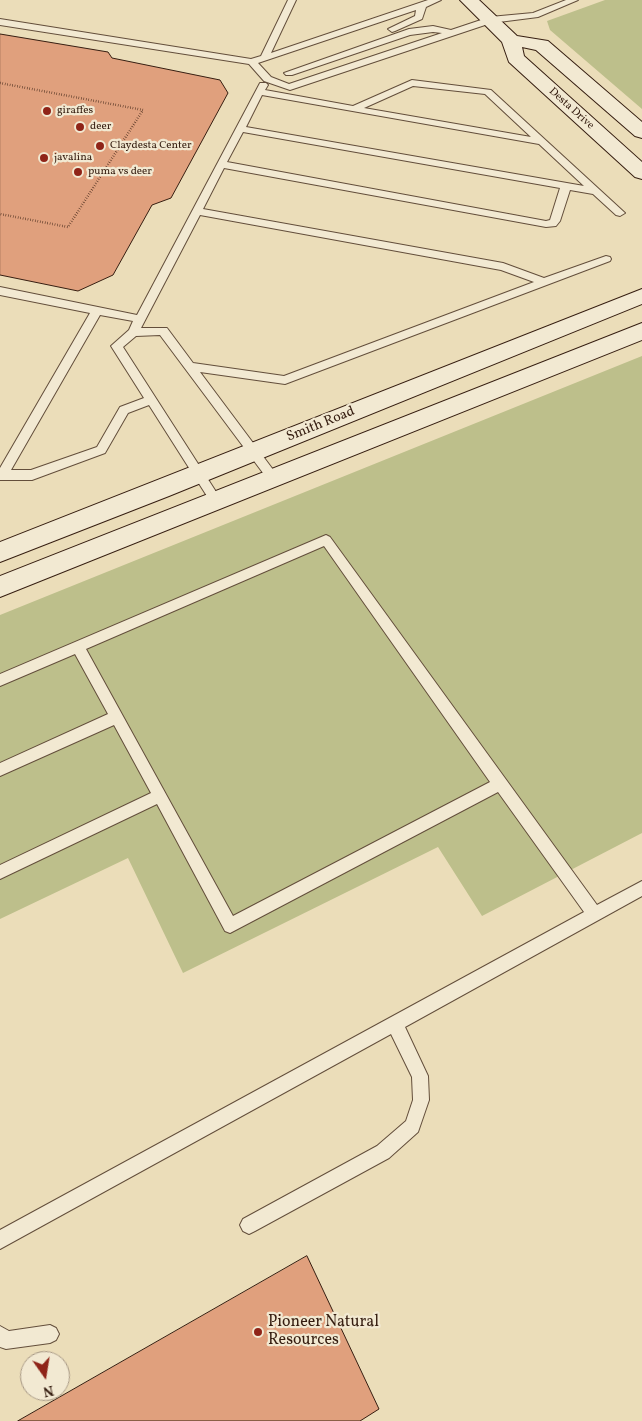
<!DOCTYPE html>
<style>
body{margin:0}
#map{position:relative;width:642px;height:1421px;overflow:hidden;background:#ebddb9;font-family:Vollkorn,serif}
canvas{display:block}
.north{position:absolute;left:20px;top:1351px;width:50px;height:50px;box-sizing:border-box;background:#f2e9d2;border:1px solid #a79885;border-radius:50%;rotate:167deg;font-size:14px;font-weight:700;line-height:20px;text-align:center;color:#361e11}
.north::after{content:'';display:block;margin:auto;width:18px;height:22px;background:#8f2418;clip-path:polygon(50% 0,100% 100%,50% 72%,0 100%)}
</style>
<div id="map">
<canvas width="642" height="1421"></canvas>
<div class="north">N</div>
</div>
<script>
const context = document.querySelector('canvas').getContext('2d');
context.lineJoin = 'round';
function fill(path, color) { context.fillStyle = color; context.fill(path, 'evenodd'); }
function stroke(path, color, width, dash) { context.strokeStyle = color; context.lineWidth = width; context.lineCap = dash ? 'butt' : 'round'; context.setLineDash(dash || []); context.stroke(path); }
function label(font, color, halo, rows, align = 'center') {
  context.font = font + ' Vollkorn,serif'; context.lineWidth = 4.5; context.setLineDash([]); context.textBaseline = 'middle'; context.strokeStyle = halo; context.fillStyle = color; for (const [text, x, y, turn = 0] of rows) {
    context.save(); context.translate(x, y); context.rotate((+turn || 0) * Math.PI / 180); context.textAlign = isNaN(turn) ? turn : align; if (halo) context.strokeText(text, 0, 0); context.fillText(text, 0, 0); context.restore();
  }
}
fill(new Path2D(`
 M605 0H642V109L550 30 547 21Z
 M642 356V833L482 916 438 847 183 973 128 858 0 919V615Z`), '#bdbf8b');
const building = new Path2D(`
 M0 34 108 52 112 58 220 80 228 93 171 198 152 205 113 275 78 291 0 275Z
 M307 1256 379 1409 360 1421H18Z`);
fill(building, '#e0a07d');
stroke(building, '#361e11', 1);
const lane = new Path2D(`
 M288 0H296L271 53 428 0H441L426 7 422 19 395 31 392 32 388 29 415 16 416 10 258 63 271 77 289 84 442 33 433 32 410 35 292 75H286L284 73 409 29 433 26 451 30 490 17 533 13 566 0H578L538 17 491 23 290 90 264 81 249 64 0 25V19L251 59 261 56Z
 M412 80 491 90 625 213 620 216 616 215 593 194 570 190 560 221 556 226 546 227 224 168 203 209 503 263 544 278 606 256 610 257 611 259 610 261 285 384 200 372 277 475 279 478 277 481H269L160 335 136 336 123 347 220 498 222 501 220 504H212L149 405 128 413 105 453 32 480H0V468L90 313 0 295V287L137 315 260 83H266L268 85 265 90 353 106ZM413 86 485 94 531 137 364 108ZM262 95 539 144 584 186 246 127ZM243 132 560 188 550 220 546 221 227 162ZM200 215 501 270 534 282 284 376 193 363 167 328H141ZM100 315 133 321 129 330 111 346 144 398 120 407 97 447 31 470H11Z
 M326 535 330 537 597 905 642 881V896L405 1027 428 1076 429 1100 418 1132 389 1158 255 1231 249 1234 243 1231 240 1225 243 1219 377 1146 406 1121 413 1100 412 1077 391 1034 0 1249V1230L584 912 498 792 230 933 225 931 157 804 0 879V865L151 793 114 725 0 776V763L108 714 75 654 0 686V674ZM324 546 490 782 233 916 86 649Z
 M50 1325 56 1328 59 1334 56 1340 50 1343 6 1349 0 1347V1326L9 1331Z`);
const secondary = new Path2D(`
 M460 0H479L517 36 548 41 642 122V138L635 136 536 50 522 47 524 56 642 162V179L635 177 509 62 502 42Z
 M642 289V304L169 496 0 562V542Z
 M642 323V340L0 597V576Z`);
stroke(lane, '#634e3b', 2);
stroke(secondary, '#361e11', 2);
stroke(new Path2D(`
 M0 83 143 110 68 227 0 214`), '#361e11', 2.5, [0.5, 2]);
fill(lane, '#f2e9d2');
fill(secondary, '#f2e9d2');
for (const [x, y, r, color] of [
 [47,111,5,"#8f2418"],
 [80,127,5,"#8f2418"],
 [100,146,5,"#8f2418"],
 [44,158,5,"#8f2418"],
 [78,172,5,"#8f2418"],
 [258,1332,5,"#8f2418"]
]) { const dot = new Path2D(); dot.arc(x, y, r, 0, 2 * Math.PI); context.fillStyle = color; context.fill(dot); stroke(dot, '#f2e9d2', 2); }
label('11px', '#361e11', '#f2e9d2', [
 ["Desta Drive",571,109,42]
]);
label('11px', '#361e11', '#f2e9d2', [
 ["giraffes",57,111],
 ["deer",90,127],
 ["Claydesta Center",110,146],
 ["javalina",54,158],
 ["puma vs deer",88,172]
], 'left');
label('14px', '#361e11', '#f2e9d2', [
 ["Smith Road",321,425,-22]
]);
label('16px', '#361e11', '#f2e9d2', [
 ["Pioneer Natural",268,1323],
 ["Resources",268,1341]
], 'left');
</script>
